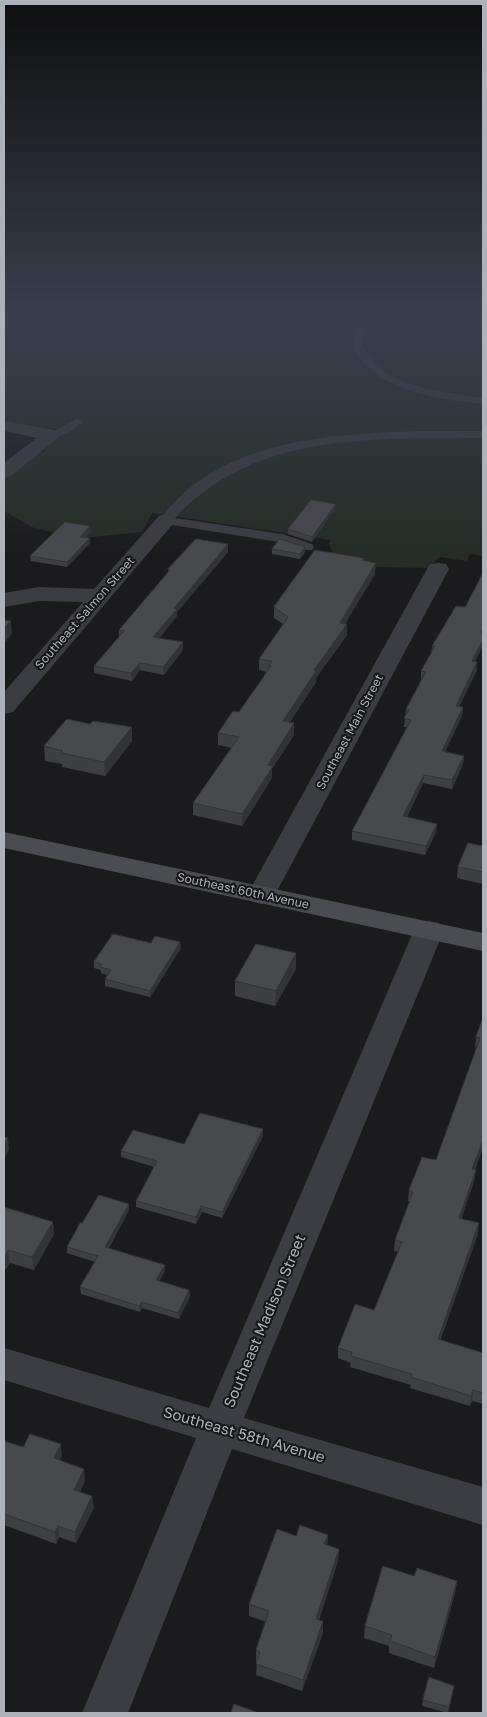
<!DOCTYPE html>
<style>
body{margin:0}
#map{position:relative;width:487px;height:1717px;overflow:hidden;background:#1b1b1d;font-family:"Golos Text",sans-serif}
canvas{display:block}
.frame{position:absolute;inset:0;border:5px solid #aeb3bb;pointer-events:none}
</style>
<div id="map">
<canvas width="487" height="1717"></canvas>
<div class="frame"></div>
</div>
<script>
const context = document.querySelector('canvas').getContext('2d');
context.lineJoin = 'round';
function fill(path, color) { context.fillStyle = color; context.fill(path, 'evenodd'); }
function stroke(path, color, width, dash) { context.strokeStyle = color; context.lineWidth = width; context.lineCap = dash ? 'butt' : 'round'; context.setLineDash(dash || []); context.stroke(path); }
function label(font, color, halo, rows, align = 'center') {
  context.font = font + ' "Golos Text",sans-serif'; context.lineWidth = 4; context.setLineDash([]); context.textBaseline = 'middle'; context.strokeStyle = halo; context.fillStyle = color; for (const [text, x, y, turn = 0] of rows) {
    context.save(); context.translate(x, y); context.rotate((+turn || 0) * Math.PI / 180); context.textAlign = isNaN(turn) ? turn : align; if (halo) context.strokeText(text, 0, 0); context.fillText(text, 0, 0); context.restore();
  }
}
fill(new Path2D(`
 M4 314H483V556L470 554 467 561 440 557 427 568 376 567 336 560 329 544 331 540 152 513 142 532 82 538 34 528 4 511V470L17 459 46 451 40 443 64 429 4 428Z`), '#252d26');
fill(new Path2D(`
 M371 314H382C376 321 367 326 364 335 361 343 364 350 369 356 393 389 446 392 483 398V404C441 399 385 393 358 356 346 340 358 325 371 314Z
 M77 419 83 422 68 433 52 439 46 435Z
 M418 431H483V438C375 439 255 431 175 518L282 534 312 544 314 547 312 550H302L279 542 166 524 160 520C217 440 329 434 418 431Z`), '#3c3d42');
fill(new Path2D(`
 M4 421 59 431 61 435 11 476 4 478V463L37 438 4 431Z
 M166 514 173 516 176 520 173 524 13 712 4 714V692L83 602 39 601 4 607V593L39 587 94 589 159 516Z
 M438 563 446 564 449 569 275 895 271 901 261 904 251 901 247 895 427 569 430 564Z
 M429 921 439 923 444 930 244 1418 483 1487V1525L232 1449 128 1713H82L196 1438 4 1380V1348L209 1408 414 930 419 923Z`), '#3c3d42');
fill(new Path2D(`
 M4 832 483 933V951L4 848Z`), '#4a4c52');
fill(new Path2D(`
 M335 509 312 542 288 534V529Z
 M91 531 85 538 90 543 67 567 31 561 30 556Z
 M272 549 305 552 300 559 272 554Z
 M228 552 177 612V616L159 638 183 650 164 675 140 670 132 681 94 673V666L119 636V630L168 572V569Z
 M364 558V561L375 574 345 624 347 635 316 678V682L290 722 294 735 272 769V778L242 826 193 815V803L232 748 218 745V733L239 712 267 672 259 670V659L283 624 274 618V607Z
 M483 573V646L475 661 477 670 459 707H463L462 716 445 752 464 756 463 764 452 789 423 783 407 817 437 824 436 832 425 855 352 840V831L407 727H404L406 709 421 680V671L431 654 432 646 465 607Z
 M132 741 105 776 62 767V764L45 761 44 746Z
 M483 846V884L457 878 458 867Z
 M180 942 181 948 150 997 105 986V979L107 975 101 973V970L94 968V962L151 943Z
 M296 953V969L275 1006 235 996V981Z
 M483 1018V1147L475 1170H476L474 1181 461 1219 478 1234 440 1340 483 1353V1404L472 1401 470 1406 410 1388 411 1385 350 1367 351 1363 338 1358V1348L374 1310 398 1252 394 1251 395 1240 410 1201H408L409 1190 436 1160 477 1048 475 1047 476 1037Z
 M263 1129V1136L222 1218 202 1212 196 1224 136 1207V1201L154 1167 121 1157V1151L184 1144Z
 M129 1204V1210L109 1248 165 1265V1271L159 1281 189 1290 190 1297 179 1319 142 1308 140 1312 81 1294 80 1287 95 1262 67 1253V1247L82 1223Z
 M4 1207 53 1222 54 1234 34 1270 10 1263 6 1269 4 1268Z
 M4 1441 23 1447 62 1456 60 1460 85 1480 80 1492 92 1496 94 1508 76 1543 59 1537 56 1544 4 1525Z
 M328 1535 327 1545 339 1549 338 1561 319 1620 323 1633 302 1691 256 1675 257 1662H256V1650L266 1622 249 1616V1604L296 1536Z
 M414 1576 457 1581 455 1593 434 1668 389 1653V1646L364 1638 365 1626Z
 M453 1692 448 1713 422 1706 423 1700Z`), '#3e3f42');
fill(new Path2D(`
 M336 504 335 509 312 542V537Z
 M90 526 91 531 80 542V537Z
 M90 538V543L67 567V562Z
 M228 544V552L177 612V616L154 645 153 637 174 608Z
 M305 547V552L300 559V554Z
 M376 563 375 574 339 634 340 623Z
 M11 621 12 634 4 643V628Z
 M347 624V635L316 678V682L283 733V721L314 670Z
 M483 640V646L471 669 472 661Z
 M183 642V650L164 675 163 667Z
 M477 662V670L455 714 456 706Z
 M140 663V670L132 681 131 673Z
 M463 707 462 716 441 760 442 751Z
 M294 723V735L272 769V778L242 826V814L268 765Z
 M132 727V741L105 776 104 762Z
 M464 756 463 764 452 789V780Z
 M424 775 423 783 403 825V816Z
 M437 824 436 832 425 855 426 846Z
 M180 942 181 948 150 997V991Z
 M296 953V969L275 1006 276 991Z
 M263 1129V1136L222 1218V1212Z
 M8 1138 9 1150 4 1159V1144Z
 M483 1140V1147L471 1180 472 1169Z
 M476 1170 474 1181 458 1229 459 1218Z
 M129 1204V1210L106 1253 105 1247Z
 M201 1206 202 1212 196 1224V1217Z
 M53 1222 54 1234 34 1270 32 1257Z
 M479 1223 478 1234 437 1350 438 1339Z
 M8 1250 10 1263 6 1269 5 1256Z
 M165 1265V1271L156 1287V1280Z
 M189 1290 190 1297 179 1319 178 1313Z
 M142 1302V1308L140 1312 139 1306Z
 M473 1390 472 1401 470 1406 471 1396Z
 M61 1444 62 1456 55 1470 54 1458Z
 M84 1469 85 1480 75 1502 74 1490Z
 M92 1496 94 1508 76 1543 75 1532Z
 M58 1526 59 1537 56 1544 55 1532Z
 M328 1535 327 1547 324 1544Z
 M339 1549 338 1561 315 1630 316 1619Z
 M457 1581 455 1593 434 1668 435 1657Z
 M323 1621V1633L302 1691 303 1680Z
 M454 1686 453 1692 448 1713 449 1707Z`), '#323336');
const building = new Path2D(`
 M311 500 336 504 312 537 288 529Z
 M65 522 90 526 80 537 90 538 67 562 30 556Z
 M196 539 228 544 174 608 177 609 153 637 183 642 163 667 140 663 131 673 94 666 124 631 119 630 170 570 168 569Z
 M280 539 305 547 300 554 272 549Z
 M315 550 364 558 362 560 376 563 340 623 347 624 314 670 316 671 283 721 294 723 268 765 273 766 242 814 193 803 239 737 218 733 233 711 239 712 271 666H269L272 661 259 659 288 617 274 607Z
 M483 573V628L481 632 483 633V640L472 661 477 662 456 706 463 707 442 751 464 756 452 780 424 775 403 816 437 824 426 846 352 831 411 720 404 718 409 710 406 709 426 672 421 671 435 646H432L456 606 465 607Z
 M4 620 11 621 4 628Z
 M67 719 90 724 93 721 132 727 104 762 61 753 63 751 44 746Z
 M468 843 483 846V872L458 867Z
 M113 934 151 943 155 936 180 942 150 991 105 979 111 970 100 967 102 964 94 962Z
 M256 944 296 953 276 991 235 981Z
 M483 1018V1140L472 1169 476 1170 459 1218 479 1223 438 1339 483 1353V1393L473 1390 471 1396 411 1377 412 1374 351 1356 352 1352 338 1348 355 1304 374 1310 402 1242 395 1240 413 1192 409 1190 422 1157 436 1160 480 1038 476 1037Z
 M200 1113 263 1129 222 1212 201 1206 196 1217 136 1201 157 1161 121 1151 133 1130 184 1144Z
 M4 1137 8 1138 4 1144Z
 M99 1195 129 1204 105 1247 165 1265 156 1280 189 1290 178 1313 142 1302 139 1306 80 1287 98 1256 67 1247 80 1223H82Z
 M4 1207 53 1222 32 1257 8 1250 5 1256H4Z
 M30 1434 61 1444 54 1458 84 1469 74 1490 92 1496 75 1532 58 1526 55 1532 4 1514V1441L23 1447Z
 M300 1525 328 1535 324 1544 339 1549 316 1619 323 1621 303 1680 256 1664 260 1652 256 1650 269 1611 249 1604 277 1529 296 1536Z
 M383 1566 414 1576 417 1568 457 1581 435 1657 390 1641 392 1635 365 1626Z
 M429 1677 454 1686 449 1707 423 1700Z
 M234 1704 259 1713H231Z`);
fill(building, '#48494d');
stroke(building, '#323336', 1);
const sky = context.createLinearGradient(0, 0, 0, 555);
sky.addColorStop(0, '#0f0f10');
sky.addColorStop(0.57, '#393f4c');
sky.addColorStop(1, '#393f4c00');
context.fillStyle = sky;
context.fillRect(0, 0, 487, 555);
label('12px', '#aeb3bb', '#161618', [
 ["Southeast Salmon Street",85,613,-49],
 ["Southeast Main Street",350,732,-62],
 ["Southeast 60th Avenue",243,891,12]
]);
label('15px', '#aeb3bb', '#161618', [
 ["Southeast Madison Street",265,1321,-67],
 ["Southeast 58th Avenue",244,1435,16]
]);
</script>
